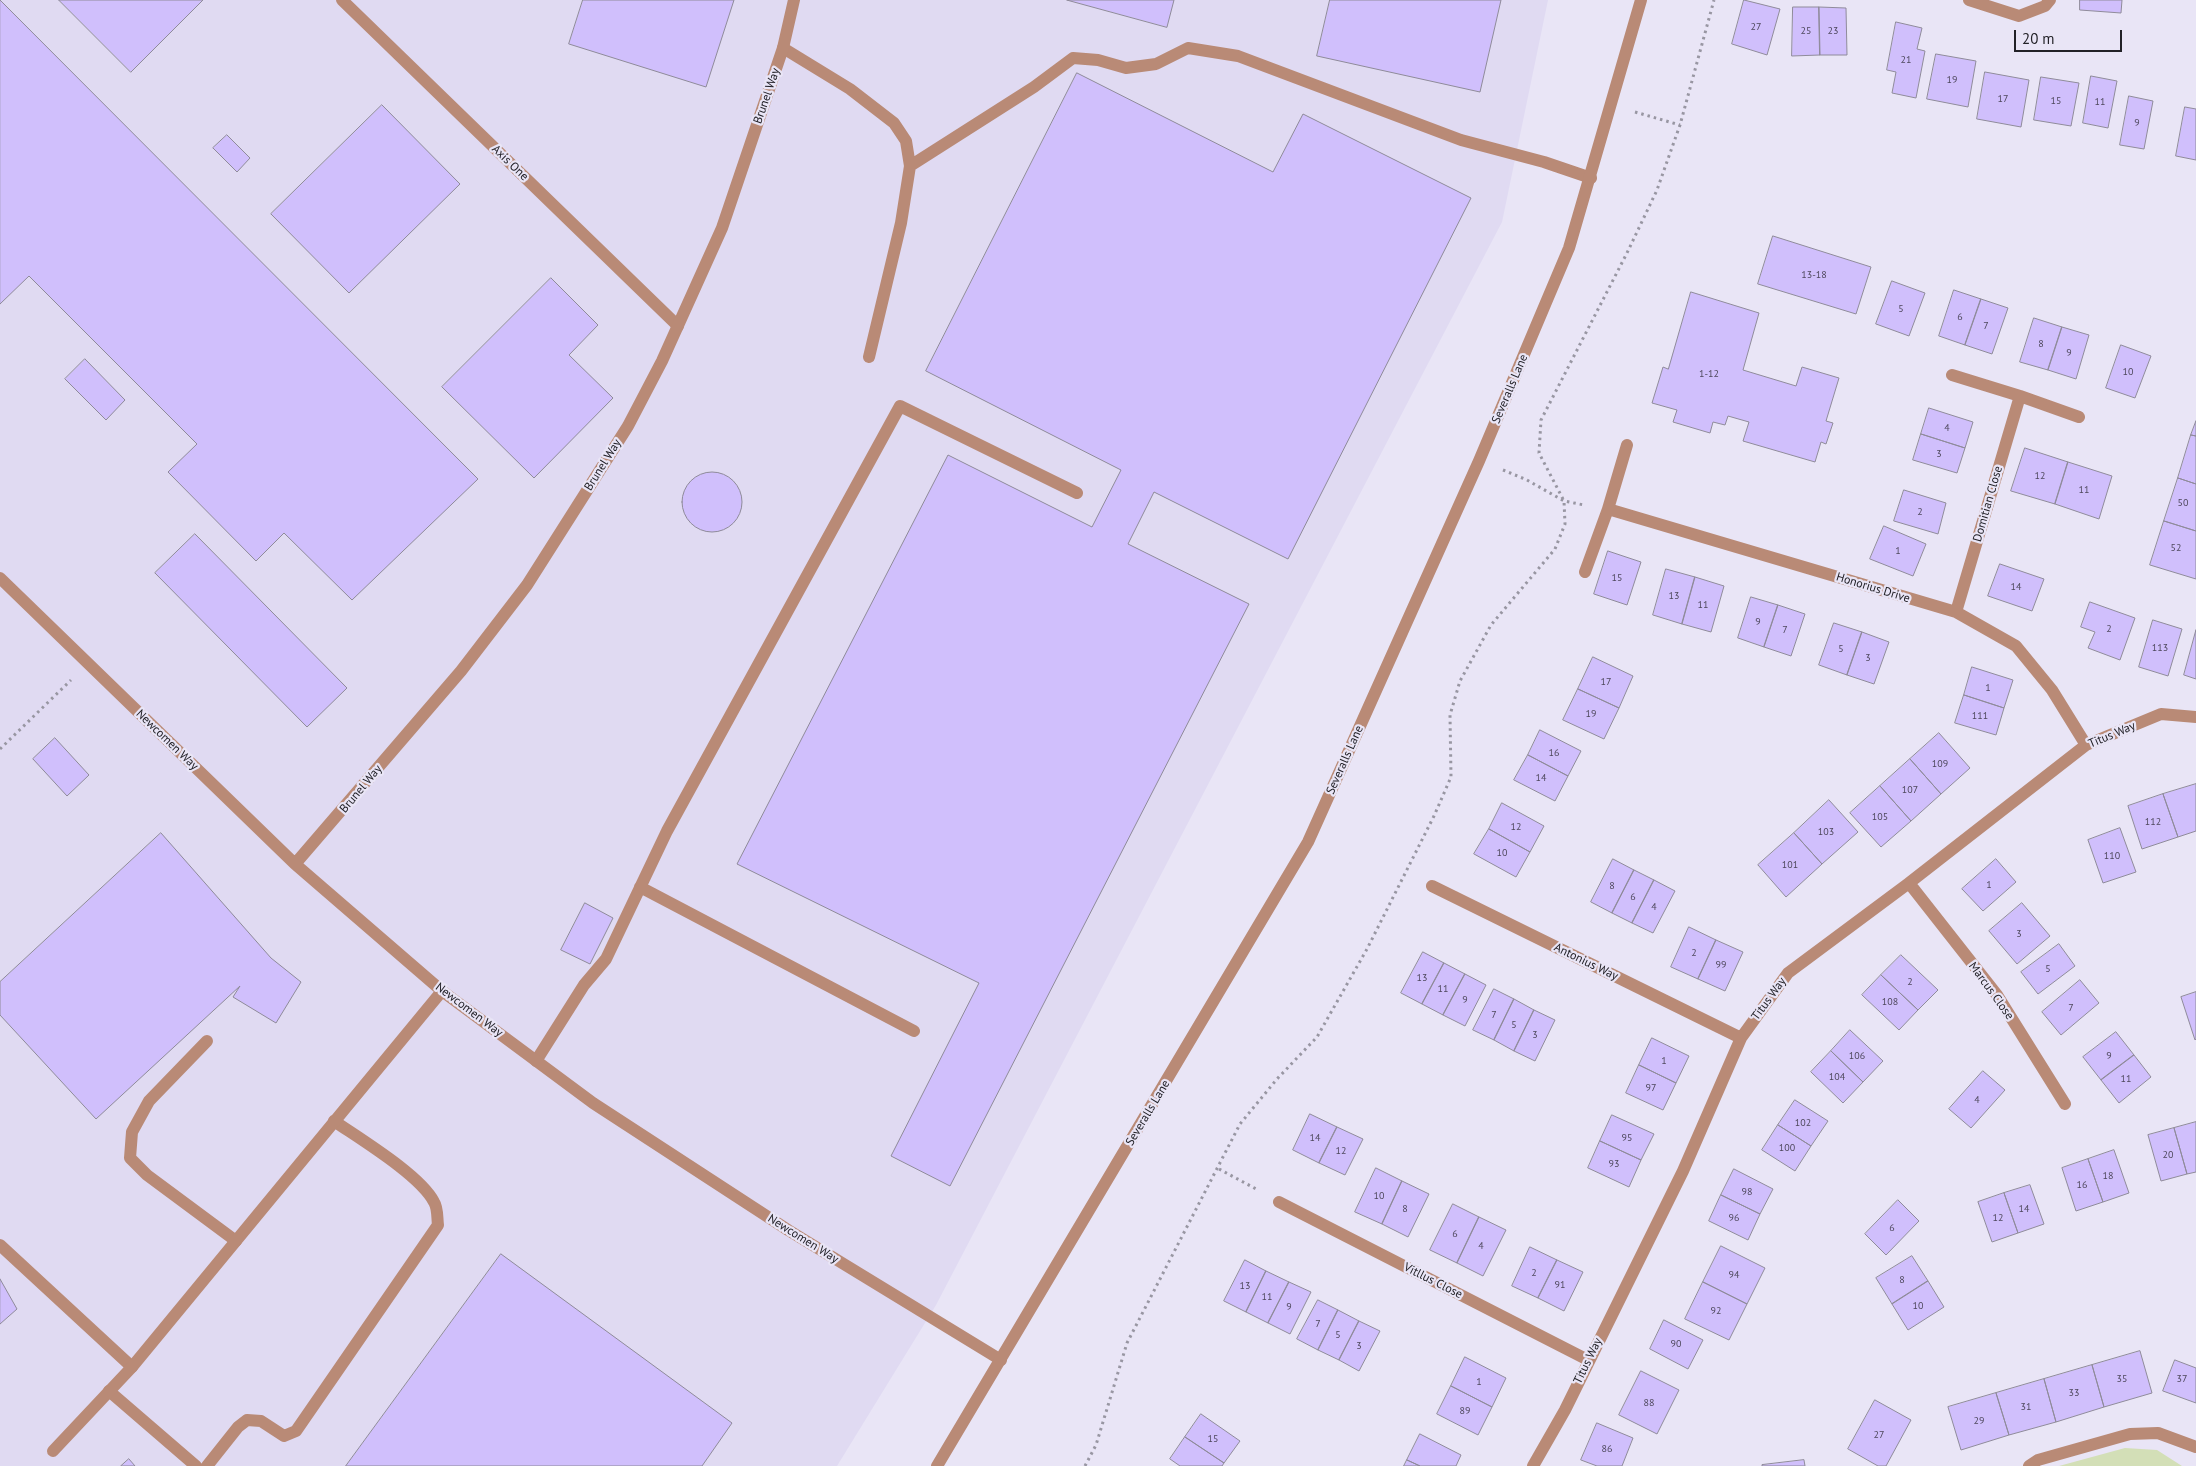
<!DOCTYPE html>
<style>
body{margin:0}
#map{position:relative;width:2196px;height:1466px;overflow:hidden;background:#e9e5f6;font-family:"PT Sans",sans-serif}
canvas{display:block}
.scale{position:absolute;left:2014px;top:30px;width:108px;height:22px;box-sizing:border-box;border:2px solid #222127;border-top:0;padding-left:6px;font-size:15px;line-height:18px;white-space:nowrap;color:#222127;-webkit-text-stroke:4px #e9e5f6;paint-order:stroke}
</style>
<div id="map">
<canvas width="2196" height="1466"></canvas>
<div class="scale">20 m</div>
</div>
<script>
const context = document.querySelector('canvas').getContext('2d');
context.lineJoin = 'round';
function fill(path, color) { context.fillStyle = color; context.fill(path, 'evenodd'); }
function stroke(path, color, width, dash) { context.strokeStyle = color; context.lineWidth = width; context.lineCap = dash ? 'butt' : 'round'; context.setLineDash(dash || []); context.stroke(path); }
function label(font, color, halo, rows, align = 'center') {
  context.font = font + ' "PT Sans",sans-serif'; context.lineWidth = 4.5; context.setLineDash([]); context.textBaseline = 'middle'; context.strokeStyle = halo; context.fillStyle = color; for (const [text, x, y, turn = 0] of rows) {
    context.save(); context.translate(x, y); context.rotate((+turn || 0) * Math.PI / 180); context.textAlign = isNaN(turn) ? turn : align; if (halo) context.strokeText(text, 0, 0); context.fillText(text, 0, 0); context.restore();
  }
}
fill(new Path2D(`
 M0 0H1548L1502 222 936 1305 837 1466H0Z`), '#e0daf2');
fill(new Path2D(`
 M2125 1448 2157 1450 2182 1466H2059Z`), '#d3dfb7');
const building = new Path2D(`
 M0 0 478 479 352 600 284 533 256 561 168 472 197 444 29 276 0 304Z
 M59 0H203L131 72Z
 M583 0H734L706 87 569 44Z
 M1067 0H1174L1167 27Z
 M1330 0H1501L1480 92 1317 56Z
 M1744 0 1780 9 1767 55 1732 44Z
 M2080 0H2122L2121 13 2080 10Z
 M1793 7H1819L1820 55 1792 56Z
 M1819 7 1846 8 1847 55H1820Z
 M1896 22 1922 28 1917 49 1925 51 1916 98 1892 93 1896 72 1887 70Z
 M1936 54 1976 61 1968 107 1927 99Z
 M1985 72 2029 80 2021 127 1977 119Z
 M1077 73 1273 172 1303 114 1471 198 1288 559 1154 492 1128 544 1249 604 950 1186 891 1156 979 983 737 864 948 455 1092 527 1121 470 926 371Z
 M2091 76 2117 81 2108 128 2083 123Z
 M2041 77 2079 83 2071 126 2034 120Z
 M2129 96 2153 101 2144 149 2120 145Z
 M382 105 460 184 349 293 271 214Z
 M2185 107 2196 109V160L2176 156Z
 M227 135 250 158 237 172 213 148Z
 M1773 236 1871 267 1856 314 1758 284Z
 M551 278 598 325 569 355 613 398 534 478 442 387Z
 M1892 281 1925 293 1909 336 1876 324Z
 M1954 290 1981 299 1965 345 1939 336Z
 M1691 292 1759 313 1743 370 1796 386 1802 367 1839 378 1826 421 1833 423 1826 444 1821 442 1815 462 1743 441 1749 422 1728 416 1725 425 1713 422 1710 433 1673 422 1677 410 1652 403 1663 367 1668 369Z
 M1981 299 2008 308 1992 354 1965 345Z
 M2034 318 2062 327 2048 370 2020 362Z
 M2062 327 2089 335 2076 379 2048 370Z
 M2121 345 2151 356 2135 398 2106 388Z
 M85 359 125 400 106 420 65 379Z
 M1929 408 1973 422 1965 448 1921 434Z
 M2196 421V436L2191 435Z
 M1921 434 1965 448 1957 473 1913 460Z
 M2191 435 2196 436V484L2178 478Z
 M2025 448 2068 462 2055 504 2011 491Z
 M2068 462 2112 476 2099 519 2055 504Z
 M682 502a30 30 0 1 1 60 0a30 30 0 1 1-60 0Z
 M2178 478 2196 484V531L2164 521Z
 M1904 490 1946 503 1938 534 1894 521Z
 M2164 521 2196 531V579L2150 565Z
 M1884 526 1926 544 1913 576 1870 559Z
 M195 534 347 688 307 727 155 573Z
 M1608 551 1641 562 1627 605 1594 594Z
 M2000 564 2044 579 2032 611 1988 596Z
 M1666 569 1695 577 1682 624 1653 615Z
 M1695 577 1724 586 1711 632 1682 624Z
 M1751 597 1778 605 1764 647 1738 638Z
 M2090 602 2135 618 2120 660 2088 648 2095 632 2081 627Z
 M1778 605 1805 614 1791 656 1764 647Z
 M2153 620 2182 629 2168 676 2139 667Z
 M1834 623 1862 632 1847 675 1819 665Z
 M2196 630V679L2184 675Z
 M1862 632 1889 642 1874 684 1847 675Z
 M1593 657 1633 676 1619 708 1578 689Z
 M1972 667 2013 680 2004 708 1964 695Z
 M1578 689 1619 708 1604 739 1563 720Z
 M1964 695 2004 708 1996 735 1955 723Z
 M1540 730 1581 751 1568 776 1528 755Z
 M1939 733 1970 768 1941 794 1910 759Z
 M55 738 89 775 67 796 33 759Z
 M1528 755 1568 776 1555 801 1514 780Z
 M1910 759 1941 794 1911 821 1880 786Z
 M2196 784V831L2178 837 2163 794Z
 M1880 786 1911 821 1881 847 1850 813Z
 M2163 794 2178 837 2142 849 2128 806Z
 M1829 800 1858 832 1822 864 1794 833Z
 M1502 803 1544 826 1530 852 1489 829Z
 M2120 828 2136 872 2103 883 2088 840Z
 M1489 829 1530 852 1516 877 1474 854Z
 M161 833 271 958 301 982 276 1023 233 997 240 986 96 1119 0 1015V982Z
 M1794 833 1822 864 1786 897 1758 865Z
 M1613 859 1634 870 1612 913 1591 902Z
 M1996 859 2016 882 1983 911 1962 889Z
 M1634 870 1654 880 1632 923 1612 913Z
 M1654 880 1675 891 1653 933 1632 923Z
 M585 903 613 918 590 964 561 950Z
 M2022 903 2050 936 2017 964 1989 931Z
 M1689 927 1716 940 1698 979 1671 967Z
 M1716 940 1743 952 1725 991 1698 979Z
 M2059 944 2075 966 2038 994 2021 972Z
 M1423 952 1444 963 1422 1004 1401 993Z
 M1901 955 1938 990 1918 1010 1881 975Z
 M1444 963 1465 974 1443 1015 1422 1004Z
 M1465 974 1486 985 1465 1026 1443 1015Z
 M1881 975 1918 1010 1899 1030 1862 995Z
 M2080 980 2099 1003 2061 1035 2042 1012Z
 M1494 989 1514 999 1494 1040 1473 1030Z
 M2196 992V1039L2195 1040 2181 997Z
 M1514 999 1534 1010 1514 1051 1494 1040Z
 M1534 1010 1555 1020 1535 1061 1514 1051Z
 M1850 1030 1883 1061 1863 1082 1831 1051Z
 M2116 1032 2134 1055 2101 1080 2083 1057Z
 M1652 1038 1689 1056 1676 1083 1639 1065Z
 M1831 1051 1863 1082 1843 1103 1811 1072Z
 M2134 1055 2151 1077 2119 1103 2101 1080Z
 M1639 1065 1676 1083 1663 1110 1626 1093Z
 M1983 1071 2005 1090 1971 1128 1949 1109Z
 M1795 1100 1828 1121 1811 1146 1778 1125Z
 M1310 1114 1337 1127 1319 1163 1293 1150Z
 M1612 1115 1654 1134 1641 1160 1600 1141Z
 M2196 1122V1172L2187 1174 2174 1128Z
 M1778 1125 1811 1146 1795 1171 1762 1150Z
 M1337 1127 1363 1139 1345 1175 1319 1163Z
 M2174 1128 2187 1174 2161 1181 2148 1135Z
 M1600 1141 1641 1160 1629 1187 1588 1168Z
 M2114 1150 2129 1193 2103 1202 2088 1159Z
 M2088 1159 2103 1202 2076 1211 2062 1168Z
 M1376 1168 1402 1181 1382 1224 1355 1212Z
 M1734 1169 1773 1189 1760 1214 1721 1195Z
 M1402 1181 1429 1194 1408 1237 1382 1224Z
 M2030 1185 2044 1224 2018 1233 2004 1193Z
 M2004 1193 2018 1233 1992 1242 1978 1202Z
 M1721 1195 1760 1214 1748 1240 1709 1221Z
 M1898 1200 1919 1221 1886 1255 1865 1234Z
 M1453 1204 1479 1217 1457 1263 1430 1250Z
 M1479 1217 1506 1230 1483 1276 1457 1263Z
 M1721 1246 1765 1268 1747 1304 1703 1282Z
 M1530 1247 1557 1260 1538 1298 1512 1286Z
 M501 1254 732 1423 702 1466H346Z
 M1912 1256 1928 1281 1892 1304 1876 1278Z
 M1245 1260 1266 1271 1246 1312 1224 1301Z
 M1557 1260 1583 1272 1564 1311 1538 1298Z
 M1266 1271 1289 1282 1268 1323 1246 1312Z
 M0 1279 17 1309 0 1324Z
 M1928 1281 1944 1307 1908 1330 1892 1304Z
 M1289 1282 1311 1292 1290 1334 1268 1323Z
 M1703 1282 1747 1304 1729 1340 1685 1319Z
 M1318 1300 1338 1310 1318 1350 1297 1339Z
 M1338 1310 1359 1321 1339 1360 1318 1350Z
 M1664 1320 1703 1340 1688 1369 1650 1349Z
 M1359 1321 1380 1331 1359 1371 1339 1360Z
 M2140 1351 2152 1393 2104 1407 2092 1365Z
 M1465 1357 1506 1378 1492 1407 1451 1386Z
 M2175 1360 2196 1368V1403L2163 1391Z
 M2092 1365 2104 1407 2056 1422 2044 1379Z
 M1641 1371 1679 1390 1657 1434 1619 1415Z
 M2044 1379 2056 1422 2009 1435 1996 1393Z
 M1451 1386 1492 1407 1478 1435 1437 1414Z
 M1996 1393 2009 1435 1961 1450 1948 1407Z
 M1875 1400 1911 1420 1886 1466H1878L1848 1449Z
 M1201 1414 1240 1441 1224 1463 1185 1437Z
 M1597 1423 1633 1438 1622 1466H1597L1581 1460Z
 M1420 1434 1461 1455 1456 1466H1420L1407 1460Z
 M1185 1437 1224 1463 1222 1466H1180L1170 1459Z
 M129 1459 135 1466H121Z
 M1407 1460 1420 1466H1404Z
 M1804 1460 1805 1466H1762V1465Z`);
fill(building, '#d0bffc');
stroke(building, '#8f8b9a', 1);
stroke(new Path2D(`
 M1635 112 1680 125
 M1503 470 1527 480 1564 501 1584 505
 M0 749 71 680
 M1219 1169 1258 1190
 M1085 1466 1096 1445 1127 1343 1240 1124 1277 1079 1317 1037 1367 949 1434 816 1451 777 1450 715 1460 681 1491 625 1555 549 1565 524 1564 501 1539 453 1541 420 1627 253 1657 190 1680 125 1714 0`), '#9896a2', 3, [2.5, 4]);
stroke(new Path2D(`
 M342 0 678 326
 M783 48 850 89 894 123 906 141 910 166 901 223 869 357
 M910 166 1034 87 1073 58 1098 60 1126 68 1156 64 1188 48 1238 56 1461 140 1544 162 1591 178
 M640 887 914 1031
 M207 1041 149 1101 132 1132 130 1158 147 1175 236 1241
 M536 1061 584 985 606 959 667 831 900 406 1077 493
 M0 1245 132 1367
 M109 1391 196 1466
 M207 1466 238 1427 247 1420 261 1421 284 1436 296 1431 438 1225C437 1218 438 1208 434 1202 420 1175 360 1139 334 1121`), '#b98a76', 12);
stroke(new Path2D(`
 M1969 0 2019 16 2045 6 2050 0
 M1952 375 2020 396 1956 612
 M2020 396 2079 417
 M1627 445 1608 509 1956 612 2016 646 2052 690 2086 745
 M1585 572 1608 509
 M0 578 295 864 442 991 593 1103 788 1230 1001 1360
 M295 864 461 671 527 585 628 426 662 361 722 228 783 48 794 0
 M1909 883 1997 995 2065 1104
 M1432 886 1741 1038
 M1279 1202 1588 1360
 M53 1451 132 1367 442 991
 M1533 1466 1565 1410 1683 1171 1741 1038 1788 973 1909 883 2086 745 2161 714 2196 717
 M2029 1466 2038 1460 2130 1434 2158 1433 2196 1447`), '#b98a76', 12);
stroke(new Path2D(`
 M937 1466 1308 842 1479 461 1569 248 1641 0`), '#b98a76', 12);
label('10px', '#4e485c', null, [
 ["27",1756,27],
 ["25",1806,31],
 ["23",1833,31],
 ["21",1906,60],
 ["19",1952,80],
 ["17",2003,99],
 ["15",2056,101],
 ["11",2100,102],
 ["9",2137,123],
 ["13-18",1814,275],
 ["5",1901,309],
 ["6",1960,317],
 ["7",1986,326],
 ["8",2041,344],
 ["9",2069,353],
 ["10",2128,372],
 ["1-12",1709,374],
 ["4",1947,428],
 ["3",1939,454],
 ["12",2040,476],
 ["11",2084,490],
 ["50",2183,503],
 ["2",1920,512],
 ["52",2176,548],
 ["1",1898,551],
 ["15",1617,578],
 ["14",2016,587],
 ["13",1674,596],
 ["11",1703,605],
 ["9",1758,622],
 ["2",2109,629],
 ["7",1785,630],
 ["113",2160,648],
 ["5",1841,649],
 ["3",1868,658],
 ["17",1606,682],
 ["1",1988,688],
 ["19",1591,714],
 ["111",1980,716],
 ["16",1554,753],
 ["109",1940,764],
 ["14",1541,778],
 ["107",1910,790],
 ["105",1880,817],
 ["112",2153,822],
 ["12",1516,827],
 ["103",1826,832],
 ["10",1502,853],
 ["110",2112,856],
 ["101",1790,865],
 ["1",1989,885],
 ["8",1612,886],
 ["6",1633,897],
 ["4",1654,907],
 ["3",2019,934],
 ["2",1694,953],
 ["99",1721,965],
 ["5",2048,969],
 ["13",1422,978],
 ["2",1910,982],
 ["11",1443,989],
 ["9",1465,1000],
 ["108",1890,1002],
 ["7",2071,1008],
 ["7",1494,1015],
 ["5",1514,1025],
 ["3",1535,1035],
 ["106",1857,1056],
 ["9",2109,1056],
 ["1",1664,1061],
 ["104",1837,1077],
 ["11",2126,1079],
 ["97",1651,1088],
 ["4",1977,1100],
 ["102",1803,1123],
 ["14",1315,1138],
 ["95",1627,1138],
 ["100",1787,1148],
 ["12",1341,1151],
 ["20",2168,1155],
 ["93",1614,1164],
 ["18",2108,1176],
 ["16",2082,1185],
 ["98",1747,1192],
 ["10",1379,1196],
 ["8",1405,1209],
 ["14",2024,1209],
 ["96",1734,1218],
 ["12",1998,1218],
 ["6",1892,1228],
 ["6",1455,1234],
 ["4",1481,1246],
 ["2",1534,1273],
 ["94",1734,1275],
 ["8",1902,1280],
 ["91",1560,1285],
 ["13",1245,1286],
 ["11",1267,1297],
 ["10",1918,1306],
 ["9",1289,1307],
 ["92",1716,1311],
 ["7",1318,1324],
 ["5",1338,1335],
 ["90",1676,1344],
 ["3",1359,1346],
 ["35",2122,1379],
 ["37",2182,1379],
 ["1",1479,1382],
 ["33",2074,1393],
 ["88",1649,1403],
 ["31",2026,1407],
 ["89",1465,1411],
 ["29",1979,1421],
 ["27",1879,1435],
 ["15",1213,1439],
 ["86",1607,1449]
]);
label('12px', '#222127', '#e9e5f6', [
 ["Brunel Way",767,96,-71],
 ["Axis One",510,163,44],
 ["Severalls Lane",1510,389,-67],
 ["Brunel Way",603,465,-58],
 ["Domitian Close",1988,504,-74],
 ["Honorius Drive",1873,588,17],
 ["Titus Way",2112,735,-23],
 ["Newcomen Way",167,740,44],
 ["Severalls Lane",1345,760,-66],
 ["Brunel Way",361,789,-50],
 ["Antonius Way",1586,962,26],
 ["Marcus Close",1991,991,54],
 ["Titus Way",1769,999,-54],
 ["Newcomen Way",469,1010,37],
 ["Severalls Lane",1148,1113,-59],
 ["Newcomen Way",803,1239,32],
 ["Vitllus Close",1433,1281,27],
 ["Titus Way",1588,1361,-64]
]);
</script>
